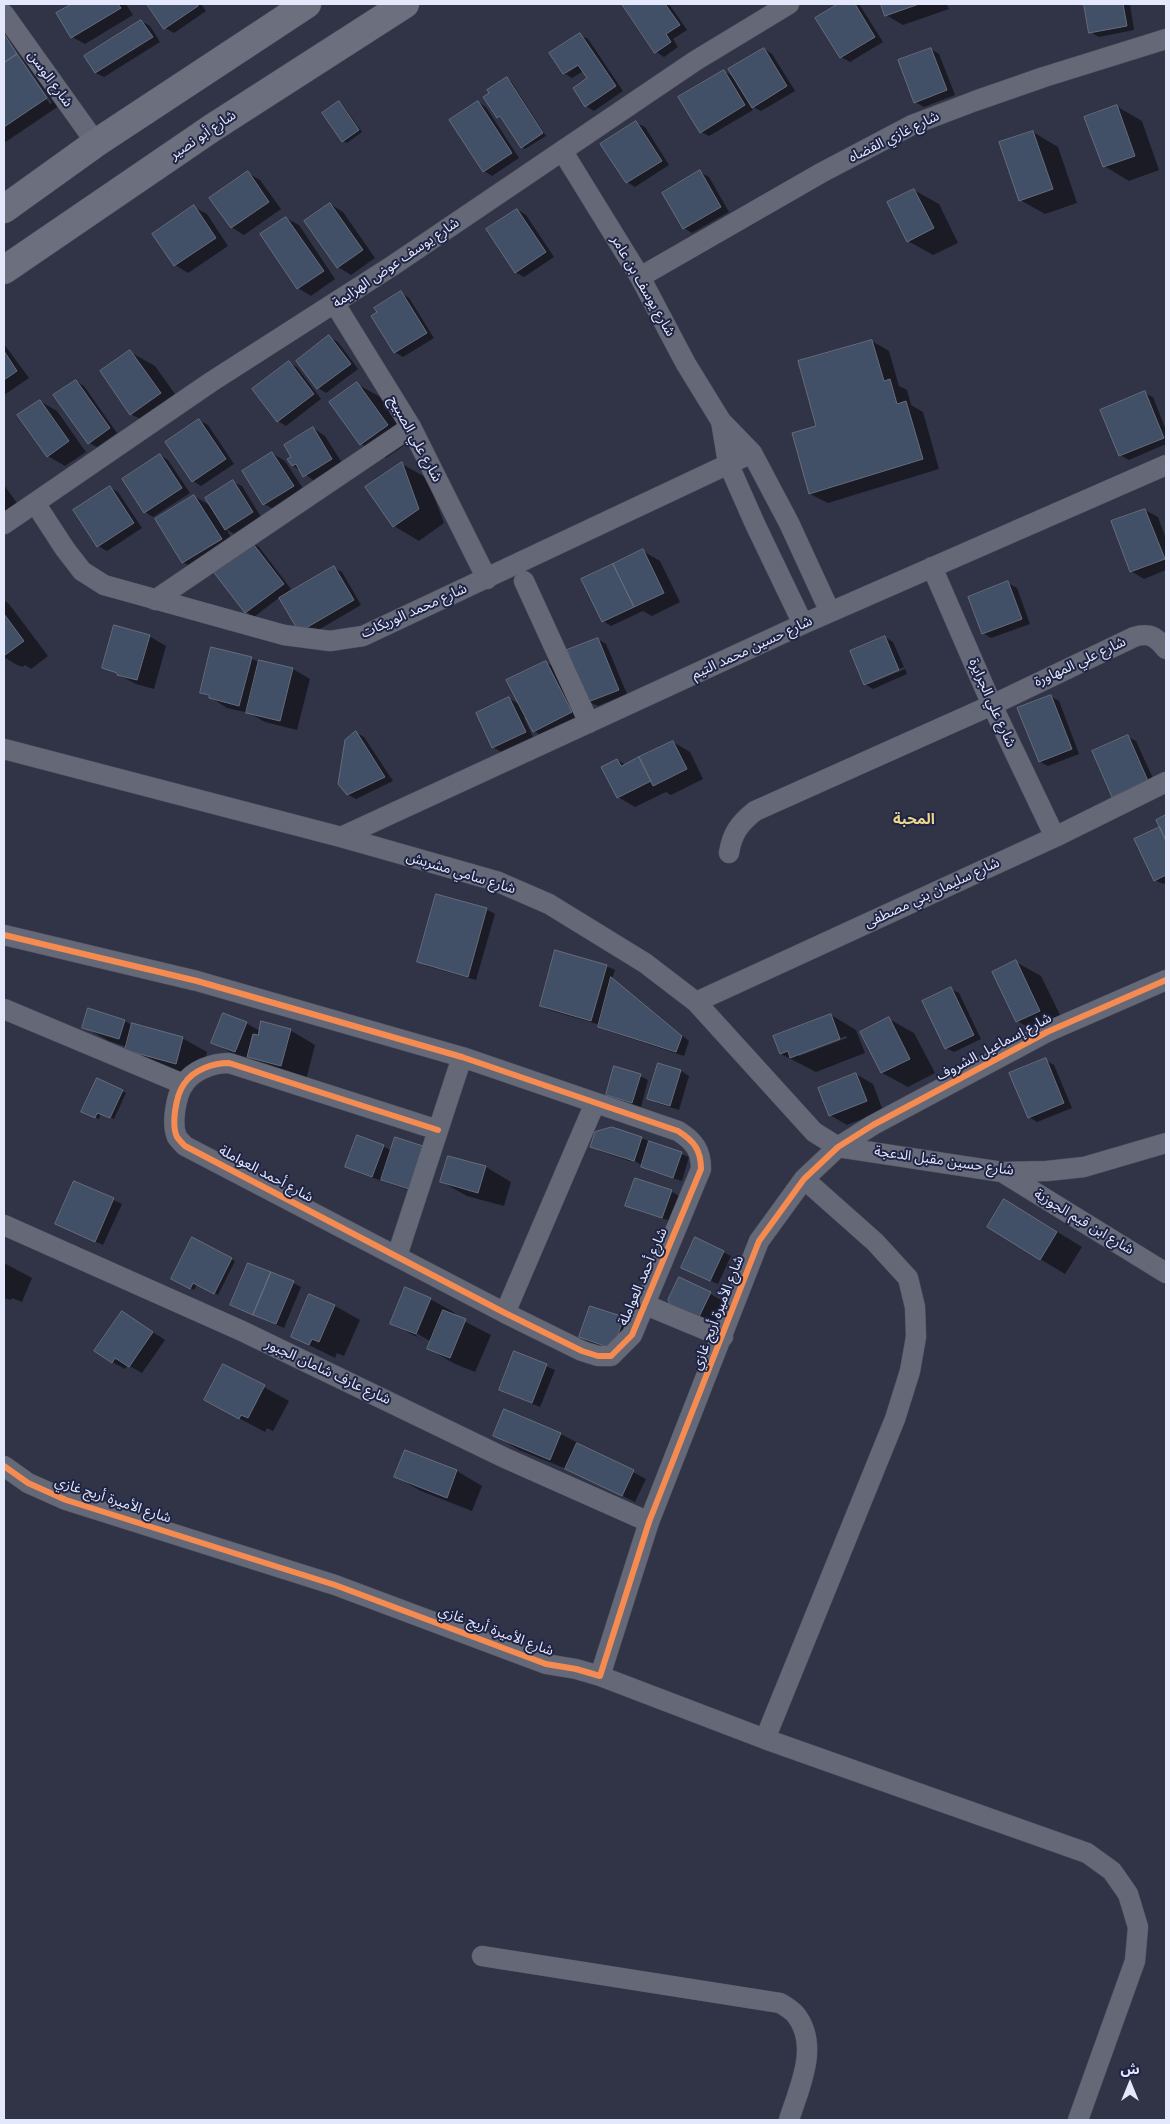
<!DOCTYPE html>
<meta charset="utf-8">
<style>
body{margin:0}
#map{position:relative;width:1170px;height:2124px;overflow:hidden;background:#313447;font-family:"PT Sans","Noto Sans Arabic",sans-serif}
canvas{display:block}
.frame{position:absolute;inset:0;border:5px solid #e3e8fd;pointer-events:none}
.north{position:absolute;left:1105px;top:2059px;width:50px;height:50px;-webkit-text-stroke:4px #1f2444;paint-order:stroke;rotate:0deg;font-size:14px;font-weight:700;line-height:20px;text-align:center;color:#e3e8fd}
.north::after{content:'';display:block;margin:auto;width:18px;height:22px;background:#e3e8fd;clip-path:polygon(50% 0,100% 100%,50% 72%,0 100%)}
</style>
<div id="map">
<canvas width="1170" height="2124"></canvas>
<div class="frame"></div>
<div class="north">ش</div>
</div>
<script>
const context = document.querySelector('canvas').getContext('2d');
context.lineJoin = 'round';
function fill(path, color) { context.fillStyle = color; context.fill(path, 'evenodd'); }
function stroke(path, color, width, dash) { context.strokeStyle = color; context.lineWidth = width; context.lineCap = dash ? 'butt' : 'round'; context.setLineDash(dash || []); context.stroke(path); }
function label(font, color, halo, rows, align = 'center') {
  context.font = font + ' "PT Sans","Noto Sans Arabic",sans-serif'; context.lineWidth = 4; context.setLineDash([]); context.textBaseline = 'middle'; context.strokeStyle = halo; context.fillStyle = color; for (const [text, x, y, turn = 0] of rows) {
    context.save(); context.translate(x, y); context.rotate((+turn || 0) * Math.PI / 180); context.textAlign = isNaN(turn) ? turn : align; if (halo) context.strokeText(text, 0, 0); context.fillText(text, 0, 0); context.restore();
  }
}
fill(new Path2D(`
 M74 4H126L133 15 85 44 72 37 58 13Z
 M148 4H201L206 11 174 33 165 28Z
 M625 4H669L687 30 673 39 678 47 664 57 656 52Z
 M841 4H859L883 42 850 62 841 57 817 18Z
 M882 4H952L947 5 949 9 903 25 886 15Z
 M1085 4H1130L1134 30 1099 37 1090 32Z
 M141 21 150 26 160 42 104 77 96 73 86 56Z
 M4 24 59 106 4 143V36L50 104 52 103 4 32Z
 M580 35 588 39 623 91 594 111 586 106 589 78 584 71 572 78 564 73 551 54ZM583 60 584 62 566 74V71Z
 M764 49 772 54 795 91 761 111 750 105 753 110 709 136 701 132 724 71 736 78Z
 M931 49 939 54 955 95 924 107 915 102Z
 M507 79 511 81 546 136 525 149 522 147 503 118 498 117Z
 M339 102 342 104 362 132 347 143 343 141 323 113Z
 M478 102 486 107 519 158 492 176 484 171Z
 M1116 106 1142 121 1159 170 1129 181 1104 166Z
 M636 123 645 127 669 165 635 187 627 182Z
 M1033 132 1058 147 1077 203 1045 214 1020 200Z
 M700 172 709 177 729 212 692 233 684 228Z
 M248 173 260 180 281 209 244 235 231 227Z
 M914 190 939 204 958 243 933 255 908 241Z
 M330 204 343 212 375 258 351 275 338 267 306 221Z
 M194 207 207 214 228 246 188 273 175 265 154 234Z
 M518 210 526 215 554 257 524 277 515 272Z
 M286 218 299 225 335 279 311 296 298 288 262 234Z
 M401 293 409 298 434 338 403 357 395 352Z
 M329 337 338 342 358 369 326 393 318 388Z
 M872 341 889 351 899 386 907 390 911 405 923 412 939 469 828 503 810 494 794 433 818 427Z
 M4 344 29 378 4 395Z
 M130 352 155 366 185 408 156 428 131 414Z
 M289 363 297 367 321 399 286 426 278 421Z
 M76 381 84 386 117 433 97 447 89 443Z
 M357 384 382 398 412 440 386 458 361 444Z
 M1144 393 1153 397 1166 430V444L1129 460 1120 455Z
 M40 401 57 411 86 452 65 466 48 456Z
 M199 420 208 425 234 464 201 486 193 481Z
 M313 428 325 436 344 466 317 483 292 465Z
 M272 453 285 461 306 493 277 511 264 504Z
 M160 455 168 460 190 493 153 517 145 512Z
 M402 464 427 478 444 523 419 541 394 526Z
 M233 482 242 486 261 517 234 534 226 529 238 549 200 572 183 562 194 496 211 506Z
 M4 485 17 503 4 512Z
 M110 488 118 492 142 528 107 551 98 546 75 510Z
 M1145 510 1158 517 1166 539V570L1144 579 1131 571Z
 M251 542 259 547 291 589 283 595 284 596 334 568 342 572 361 605 308 636 300 631 280 597 254 617 246 612Z
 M643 551 660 561 680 602 652 616 643 611 611 626 603 621Z
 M1008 583 1017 588 1030 624 991 638 983 633Z
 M4 600 9 604 48 656 31 669 25 665 23 667 17 665 4 657Z
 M149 636 166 646 154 689 136 684 104 667Z
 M885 637 893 642 904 667 869 682V684L905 669 907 674 873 689 865 684Z
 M598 639 606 644 627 694 598 706 589 702Z
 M251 658 260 663V661L293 669 310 679 297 730 265 722 249 713 227 708 202 692Z
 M545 662 554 667 579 717 542 736 534 731 526 717 524 718 533 737 501 752 493 747 509 698 520 705Z
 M1050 696 1059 701 1079 754 1048 766 1040 762Z
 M356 732 364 737 393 781 356 799 347 794Z
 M1128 737 1136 741 1156 785 1121 800 1113 796Z
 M673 742 690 752 703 779 671 795 666 792 635 807 618 797 617 760 626 765Z
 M1166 816V883L1163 884 1155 880 1161 827 1158 820Z
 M486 909 495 914 476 980 427 966 418 962Z
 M1016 962 1041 976 1065 1025 1042 1036 1017 1021Z
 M606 966 615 970 612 979 689 1041 684 1056 608 1031 599 1027 600 1025 549 1010 541 1006Z
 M951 989 959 993 981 1039 954 1052 946 1048Z
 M89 1010 125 1021 133 1026 182 1038 207 1052 201 1077 151 1064 126 1049 127 1047 109 1041 84 1027Z
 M831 1015 856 1030 865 1053 816 1072 781 1054ZM846 1036 847 1038 799 1056V1053Z
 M889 1019 914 1033 935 1073 908 1087 882 1073 862 1032Z
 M246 1023 260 1031 290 1030 315 1045 306 1080 238 1057 213 1042Z
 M1045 1060 1054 1065 1072 1108 1037 1122 1029 1117Z
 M681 1071 689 1076 679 1110 657 1103 649 1099Z
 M856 1074 873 1084 883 1111 847 1125 830 1115Z
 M640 1076 648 1080 641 1107 616 1099 607 1095Z
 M122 1091 126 1093 114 1119 101 1114 99 1119 87 1114Z
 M641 1138 689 1157 682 1181 650 1171 629 1157 628 1159 632 1162 600 1151 592 1146Z
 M383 1146 392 1151 422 1195 359 1173 347 1166Z
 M486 1167 511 1182 504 1206 467 1196 442 1182Z
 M75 1182 122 1204 103 1245 64 1228Z
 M671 1191 679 1196 671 1221 635 1210 627 1205Z
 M1030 1215 1082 1247 1065 1274 1040 1259Z
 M193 1239 235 1261 218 1295 197 1284 194 1290 172 1278Z
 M723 1252 731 1256 718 1284 691 1272Z
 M4 1263 32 1278 22 1302 12 1298 11 1300 4 1298Z
 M680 1278 735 1307 723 1334 700 1324Z
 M293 1283 301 1287 284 1328 240 1309Z
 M430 1299 455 1313 454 1316 491 1335 475 1372 453 1363 428 1348 435 1344 416 1333V1336L426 1342 391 1323Z
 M335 1306 360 1320 344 1356 337 1353 335 1358 293 1337Z
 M122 1312 165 1340 142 1373 128 1365 125 1369 112 1362Z
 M623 1318 631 1323 622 1352 589 1342 581 1337Z
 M515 1353 555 1370 540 1407 500 1390Z
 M224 1365 289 1401 273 1431 267 1428 265 1432 231 1414Z
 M504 1411 561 1434 646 1479 635 1502 574 1472 519 1450 494 1435Z
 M406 1451 457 1471 482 1486 472 1511 421 1491 396 1477Z`), '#0007');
const building = new Path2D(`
 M72 4H118L121 8 71 38 56 13Z
 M147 4H197L198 6 164 29Z
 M622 4H665L680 25 666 34 671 42 655 53Z
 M838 4H855L875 37 840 58 815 18Z
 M881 4H919L885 16Z
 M1084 4H1123L1127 26 1089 33Z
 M141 20 153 37 95 73 84 56Z
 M580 33 616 86 585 107 573 88 587 78 578 65 563 74 549 53Z
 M4 34 17 54 4 63Z
 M764 48 787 86 752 108 728 69Z
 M931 48 947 90 914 103 898 60Z
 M17 54 47 98 4 127V63Z
 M724 70 745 105 700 133 678 97Z
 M507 77 543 133 521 148 500 116 497 118 483 97 489 93 487 90Z
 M339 101 359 130 342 142 322 113Z
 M478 101 512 153 483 172 449 120Z
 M1117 105 1135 156 1103 167 1084 117Z
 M636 121 662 161 626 183 600 144Z
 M1033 131 1053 189 1019 201 999 142Z
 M700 170 721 207 683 229 662 193Z
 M248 171 269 202 231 228 209 198Z
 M914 189 934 228 907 242 887 202Z
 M330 203 363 250 337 268 304 221Z
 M194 205 216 238 174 266 152 234Z
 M517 209 546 252 515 273 486 229Z
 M286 217 324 271 297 289 260 234Z
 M401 291 427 333 394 353 371 316 377 312 374 308Z
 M329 335 351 364 317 389 296 361Z
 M872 340 884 381 890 379 897 404 906 401 923 459 809 494 792 433 816 426 798 361Z
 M130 350 161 393 130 415 100 371Z
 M4 351 17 371 4 380Z
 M289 361 314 394 277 422 252 389Z
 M76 380 110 428 88 444 53 395Z
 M357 382 388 425 360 445 329 402Z
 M1145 391 1164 438 1119 456 1100 410Z
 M40 400 69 441 47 457 17 415Z
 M199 419 226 459 192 482 165 442Z
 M313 427 332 459 303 477 296 464 292 466 287 459 291 457 284 445Z
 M272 452 294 486 263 505 242 471Z
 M160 454 182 488 144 513 122 479Z
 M402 462 419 509 393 527 365 487Z
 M233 480 253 512 225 530 205 498Z
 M110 486 134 523 97 547 73 510Z
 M194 495 222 539 182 563 155 519Z
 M1145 509 1165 559 1130 572 1111 521Z
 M251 541 284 584 245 613 212 570Z
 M643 549 664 593 634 607 613 564Z
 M613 564 634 607 602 622 581 579Z
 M334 566 354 600 299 632 279 598Z
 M1008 581 1022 619 982 634 968 597Z
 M4 614 24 641 5 655 4 653Z
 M114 625 150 635 137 680 117 675V673L102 668Z
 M885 636 899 670 864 685 850 651Z
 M598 638 619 690 588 702 567 650Z
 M211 647 252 657 239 706 209 698V695L200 693Z
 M259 660 293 668 280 721 246 713Z
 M546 661 572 712 533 732 506 680Z
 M1051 695 1072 749 1039 762 1017 708Z
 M509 697 526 732 492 748 476 713Z
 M356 731 385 777 347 795 338 784 345 740Z
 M1128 735 1148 781 1112 797 1092 751Z
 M673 741 687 769 653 786 639 757Z
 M639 757 651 781 617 798 601 767 617 759 621 766Z
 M1166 815V841L1156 820Z
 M1160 827 1166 841V875L1154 881 1134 839Z
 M436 894 487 908 468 977 417 962Z
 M555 950 607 965 591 1021 540 1006Z
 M1016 960 1040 1011 1016 1022 992 972Z
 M611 977 682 1036 676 1052 598 1027Z
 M951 987 974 1035 945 1049 922 1001Z
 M88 1008 125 1020 119 1039 82 1028Z
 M223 1013 247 1022 235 1052 211 1043Z
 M831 1014 840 1039 790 1058 788 1051 780 1054 773 1036Z
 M889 1017 910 1059 881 1073 860 1032Z
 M261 1021 291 1029 281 1066 247 1057 253 1034 258 1035Z
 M132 1023 183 1037 176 1064 125 1050Z
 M1046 1058 1064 1103 1028 1118 1009 1073Z
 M658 1063 681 1070 670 1106 647 1099Z
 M614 1066 641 1074 632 1103 606 1095Z
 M856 1073 867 1101 829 1116 818 1088Z
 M97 1078 123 1090 110 1118 97 1113 95 1118 81 1112Z
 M612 1127 642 1137 634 1161 590 1147 595 1132Z
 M357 1135 384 1145 372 1177 345 1167Z
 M395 1137 423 1146 409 1189 381 1180Z
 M649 1141 682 1152 673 1178 641 1167Z
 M448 1156 486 1166 478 1193 440 1182Z
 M635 1178 672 1190 662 1218 625 1206Z
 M74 1181 114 1198 95 1242 55 1224Z
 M1004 1199 1057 1232 1040 1260 987 1227Z
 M192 1237 232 1258 214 1294 193 1283 190 1289 171 1279Z
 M695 1237 724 1251 710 1281 681 1268Z
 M248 1263 271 1272 253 1315 230 1305Z
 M271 1272 294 1281 276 1324 253 1315Z
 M679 1277 711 1292 697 1321 673 1310 668 1300Z
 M405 1287 431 1298 416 1334 390 1324Z
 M309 1294 335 1305 319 1342 312 1339 309 1345 291 1337Z
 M590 1306 624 1317 613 1349 579 1337Z
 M443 1310 466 1319 450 1358 427 1349Z
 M122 1311 153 1332 129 1367 115 1358 112 1363 94 1351Z
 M514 1351 547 1364 532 1403 499 1390Z
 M223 1364 265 1385 248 1418 241 1415 239 1419 204 1400Z
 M504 1409 561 1433 550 1460 493 1436Z
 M577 1443 634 1470 622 1496 565 1469Z
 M405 1450 457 1470 447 1498 394 1477Z`);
fill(building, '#425067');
stroke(building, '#666c7b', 1);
const street = new Path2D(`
 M4 14 96 143
 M563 152 640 277 686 364 721 421 752 453 789 523 830 612
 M640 277 821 173 912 125 975 101 1044 77 1166 39
 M335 304 411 427 487 579
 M721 421 728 463 755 524 803 624
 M35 503 65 549 82 571 104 585 284 635 330 641 363 636 752 453
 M4 524 211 382 392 266 695 61 789 4
 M932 567 992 705 1055 837
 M524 581 589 723
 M155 600 411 427
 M4 749 341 837 496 881 549 904 645 963 696 1002 814 1132 838 1147 1002 1172 1047 1171 1084 1167 1166 1143
 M341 837 803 624 1166 465
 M729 853C732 833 740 823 755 811L992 705 1134 637C1150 632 1156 637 1166 649
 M4 935 197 981 462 1057 678 1131C694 1141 701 1150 701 1169L632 1335 611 1356H598L582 1351 505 1313 185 1146C182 1143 179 1140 177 1137 171 1124 176 1095 184 1084 193 1070 213 1063 229 1063L438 1130
 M696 1002 1055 837 1166 782
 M4 1009 183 1084
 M1002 1172 1166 1273
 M4 1225 242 1331 505 1458 649 1522
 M397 1256 462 1057
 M646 1305 723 1337
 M505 1313 595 1103
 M4 1466 28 1483 66 1500 335 1585 546 1664 576 1669 600 1676 649 1522 759 1241 804 1179 838 1147 873 1125 1047 1032 1166 980
 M600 1676 765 1739 1087 1853 1112 1871 1128 1894 1138 1927 1135 1961 1078 2120
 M765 1739 895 1419 910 1371 916 1337 915 1307 908 1278 875 1242 804 1179
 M482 1956 780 2003C785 2006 792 2010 796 2015 820 2046 799 2088 789 2120`);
const secondary = new Path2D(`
 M4 209 96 143 307 4
 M4 270 212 128 405 4`);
stroke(street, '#505262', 21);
stroke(secondary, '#505262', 29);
stroke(street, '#656876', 20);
stroke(secondary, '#6c707e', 28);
stroke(new Path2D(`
 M4 935 197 981 462 1057 678 1131C694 1141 701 1150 701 1169L632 1335 611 1356H598L582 1351 505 1313 185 1146C182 1143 179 1140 177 1137 171 1124 176 1095 184 1084 193 1070 213 1063 229 1063L438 1130
 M4 1466 28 1483 66 1500 335 1585 546 1664 576 1669 600 1676 649 1522 759 1241 804 1179 838 1147 873 1125 1047 1032 1166 980`), '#f68b52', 6);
label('14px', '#e3e8fd', '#1f2444', [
 ["شارع الوسن",50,79,54],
 ["شارع أبو نصير",203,135,-34],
 ["شارع غازي القضاه",894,137,-26],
 ["شارع يوسف عوض الهزايمة",396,263,-34],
 ["شارع يوسف بن عامر",643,286,60],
 ["شارع علي الصبيح",415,439,61],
 ["شارع محمد الوريكات",414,611,-24],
 ["شارع حسين محمد التيم",752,648,-25],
 ["شارع علي المهاورة",1080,662,-25],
 ["شارع علي الجرايرة",992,703,66],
 ["شارع سامي مشربش",461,873,17],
 ["شارع سليمان بني مصطفى",932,893,-25],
 ["شارع إسماعيل الشروف",994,1047,-28],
 ["شارع حسين مقبل الدعجة",944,1161,8],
 ["شارع أحمد العواملة",266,1174,28],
 ["شارع ابن قيم الجوزية",1084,1222,31],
 ["شارع أحمد العواملة",643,1277,-67],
 ["شارع الأميرة أريج غازي",718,1313,-69],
 ["شارع عارف شامان الجبور",328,1372,25],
 ["شارع الأميرة أريج غازي",113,1500,18],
 ["شارع الأميرة أريج غازي",496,1631,20]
]);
label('bold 15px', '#ebd88a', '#1f2444', [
 ["المحبة",914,820]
]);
</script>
